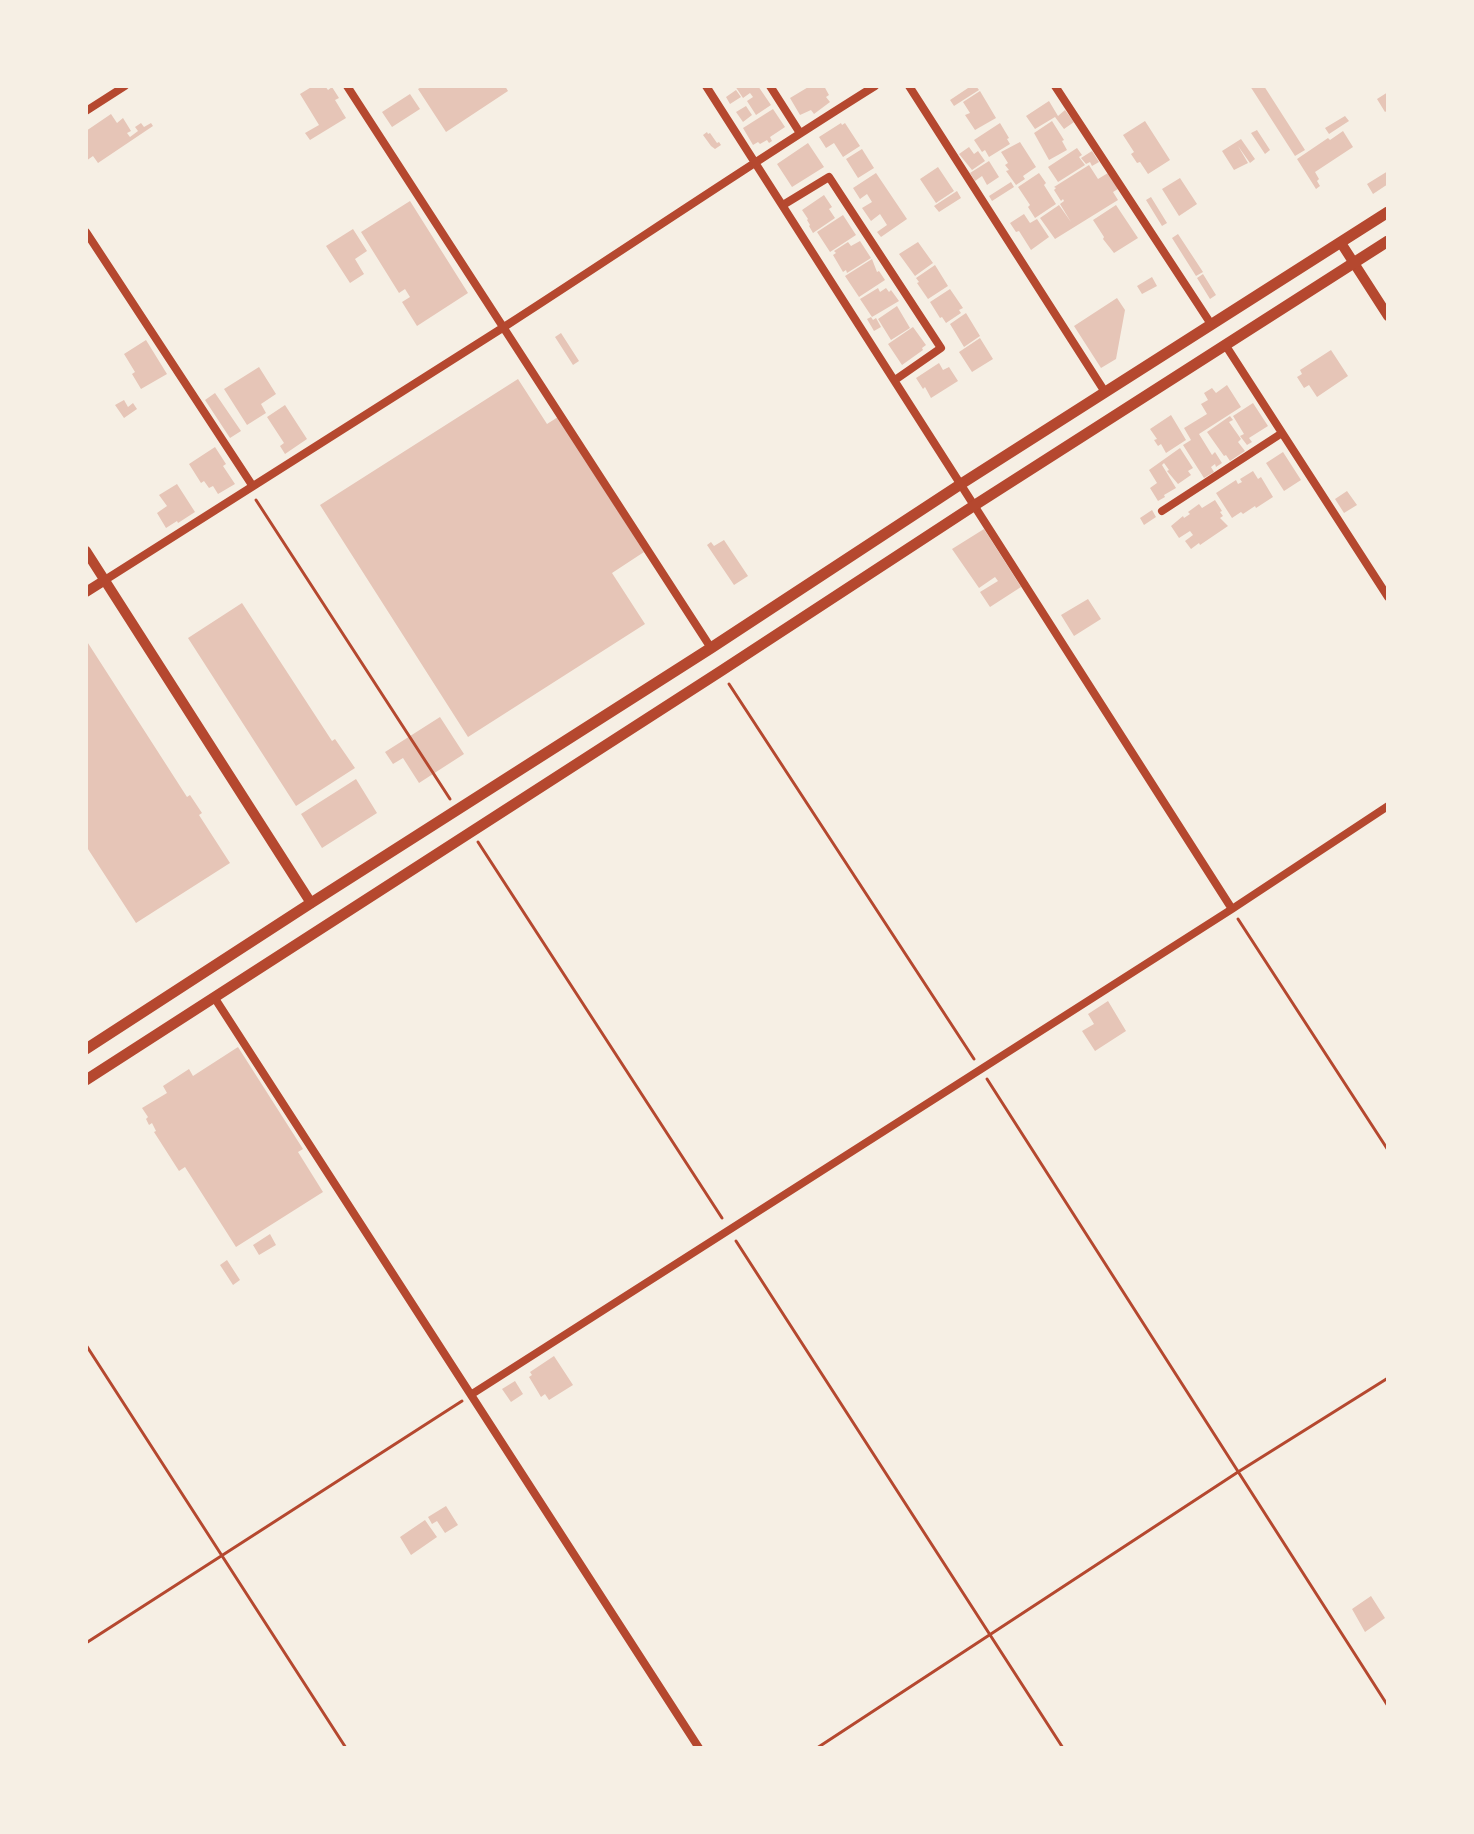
<!DOCTYPE html>
<style>
body{margin:0}
#map{position:relative;width:1474px;height:1834px;overflow:hidden;background:#f6efe4;font-family:Inter,sans-serif}
canvas{display:block}
.frame{position:absolute;inset:0;border:88px solid #f6efe4;pointer-events:none}
</style>
<div id="map">
<canvas width="1474" height="1834"></canvas>
<div class="frame"></div>
</div>
<script>
const context = document.querySelector('canvas').getContext('2d');
context.lineJoin = 'round';
function fill(path, color) { context.fillStyle = color; context.fill(path, 'evenodd'); }
function stroke(path, color, width, dash) { context.strokeStyle = color; context.lineWidth = width; context.lineCap = dash ? 'butt' : 'round'; context.setLineDash(dash || []); context.stroke(path); }
fill(new Path2D(`
 M313 86H325L328 90 332 87 339 98 335 100 346 118 310 140 305 133 319 125 300 94Z
 M423 86H505L508 91 446 132 418 89Z
 M735 86H758L771 105 756 115 747 101 753 97 750 93 743 98Z
 M810 86H824L829 95 826 97 830 102 814 114 811 110 800 115 790 98Z
 M971 86H976L979 90 954 106 950 100Z
 M1250 86H1264L1305 150 1295 156Z
 M736 90 741 97 730 104 726 97Z
 M980 91 996 118 975 130 965 115 970 113 963 102Z
 M1388 92V110L1385 112 1377 99Z
 M410 94 420 109 392 127 382 112Z
 M1049 101 1058 116 1065 110 1074 122 1064 129 1055 117 1035 129 1026 116Z
 M746 106 752 115 743 122 736 112Z
 M773 109 785 127 770 137 772 141 769 143 767 140 760 144 758 142 753 145 743 128Z
 M111 114 117 123 123 118 131 131 127 133 130 137 138 131 135 127 141 123 144 127 151 123 153 126 98 163 93 156 86 161V131Z
 M1345 116 1349 121 1329 134 1325 128Z
 M1052 121 1064 140 1062 141 1067 150 1049 160 1034 133Z
 M1145 121 1170 160 1148 174 1140 162 1137 163 1131 154 1134 152 1123 135Z
 M841 123 842 125 845 123 860 146 843 157 834 143 826 148 819 137Z
 M1000 123 1009 138 1007 139 1010 144 989 157 985 150 982 152 974 140Z
 M1257 130 1270 150 1265 154 1251 133Z
 M1343 131 1353 147 1315 172 1319 179 1317 181 1320 186 1316 189 1297 159 1328 138 1330 140Z
 M707 132 708 134 710 133 717 143 719 142 721 145 715 149 711 146 703 135Z
 M1241 139 1255 159 1250 163 1238 146 1248 163 1234 170 1222 151Z
 M1020 142 1036 167 1023 176 1025 179 1016 185 1006 171 1009 170 1005 165 1008 163 1001 152Z
 M808 143 824 167 792 187 777 164Z
 M969 147 974 154 978 151 985 161 972 170 959 154Z
 M1077 148 1082 155 1079 157 1085 165 1058 182 1048 167Z
 M862 149 874 168 858 178 846 159Z
 M1092 151 1099 162 1092 166 1090 162 1086 164 1081 158Z
 M989 161 999 177 987 185 982 176 975 181 970 173Z
 M1089 165 1098 179 1108 173 1118 189 1113 192 1118 200 1055 239 1040 218 1059 205 1071 222 1060 204 1064 201 1063 199 1061 201 1054 190 1056 188 1054 187Z
 M938 167 954 191 936 203 920 179Z
 M1388 171V184L1373 194 1367 184Z
 M876 173 907 219 881 237 877 232 887 225 880 214 871 221 862 208 872 202 867 194 860 199 853 188Z
 M1039 173 1046 183 1044 185 1056 204 1035 218 1028 207 1030 205 1018 187Z
 M1180 178 1197 204 1179 216 1162 189Z
 M1011 182 1014 187 992 201 989 196Z
 M957 191 961 198 939 212 934 206Z
 M824 195 832 207 829 209 835 218 813 233 809 226 810 225 807 220 808 219 802 210Z
 M1151 197 1167 223 1162 226 1146 200Z
 M410 201 468 293 417 326 402 302 410 297 405 289 399 293 361 232Z
 M1116 205 1138 238 1114 253 1103 239 1104 237 1093 220Z
 M1024 214 1030 223 1037 219 1049 237 1031 250 1019 231 1016 232 1010 223Z
 M843 215 856 235 830 252 817 232Z
 M353 229 367 251 355 259 364 274 350 283 326 246Z
 M1178 234 1203 272 1196 276 1172 238Z
 M860 241 871 258 847 273 846 270 843 272 833 255 836 253 834 251 848 242 851 246Z
 M918 242 933 263 915 276 899 254Z
 M872 259 877 272 879 271 885 280 859 297 845 276Z
 M935 265 948 286 928 299 917 283 919 282 916 278Z
 M1203 274 1216 295 1210 299 1197 278Z
 M1152 277 1157 286 1142 294 1137 286Z
 M878 288 880 292 886 288 889 292 891 290 899 301 872 317 860 299Z
 M950 289 963 308 959 310 961 313 946 323 942 317 940 318 930 302Z
 M1117 298 1125 310 1116 359 1101 368 1074 326Z
 M897 306 910 328 891 340 878 319Z
 M966 313 980 336 964 347 950 324Z
 M871 317 873 320 876 318 881 327 874 331 867 319Z
 M913 327 926 345 922 348 923 350 902 365 888 344Z
 M561 333 579 361 573 365 555 337Z
 M980 338 993 359 972 372 959 352Z
 M146 340 167 374 141 389 132 374 135 372 124 354Z
 M1331 350 1348 376 1317 397 1309 385 1304 388 1297 377 1302 374 1300 370Z
 M939 363 943 370 949 367 958 381 931 398 925 387 923 389 916 378Z
 M259 367 276 394 261 404 266 413 247 425 224 389Z
 M518 379 547 424 558 417 644 552 612 573 645 624 468 737 320 505Z
 M1227 385 1241 407 1199 434 1212 455 1215 452 1222 463 1216 467 1215 464 1211 467 1214 472 1204 478 1183 445 1191 440 1184 428 1207 414 1201 404 1208 400 1204 393 1212 388 1216 393Z
 M215 393 241 431 230 438 205 400Z
 M124 400 128 407 133 403 137 409 124 418 115 405Z
 M1253 403 1268 426 1249 438 1252 442 1247 445 1240 436 1244 434 1233 416Z
 M285 405 307 439 285 454 280 446 284 443 267 417Z
 M1171 415 1186 440 1166 453 1161 444 1158 446 1154 440 1157 439 1150 429Z
 M1230 416 1233 420 1229 422 1241 439 1238 442 1245 451 1230 461 1226 455 1224 456 1207 432Z
 M215 447 226 464 223 466 235 484 218 494 213 486 209 488 204 481 201 483 189 464Z
 M1180 448 1193 468 1188 471 1191 475 1178 484 1167 471 1169 470 1164 463 1162 465 1176 488 1164 495 1165 497 1158 501 1150 488 1157 483 1149 470Z
 M1283 452 1301 480 1284 491 1266 463Z
 M1253 471 1258 479 1261 477 1273 497 1256 508 1255 506 1243 514 1241 512 1232 518 1216 493 1236 480 1238 484 1242 482 1240 479Z
 M177 484 195 512 178 523 177 521 166 528 157 513 167 506 159 495Z
 M1347 491 1357 505 1344 513 1335 499Z
 M1215 500 1222 511 1220 512 1223 516 1220 518 1228 526 1200 545 1199 543 1191 549 1185 541 1193 535 1190 531 1179 538 1171 526 1183 516 1184 518 1190 514 1188 512 1199 504 1202 508Z
 M1152 510 1156 517 1144 525 1140 518Z
 M984 529 1021 587 990 607 980 592 998 581 995 577 979 588 952 549Z
 M724 540 748 576 734 585 707 545 711 542 714 546Z
 M1088 599 1101 619 1074 636 1061 615Z
 M242 603 332 741 335 739 355 768 296 806 188 638Z
 M86 640 187 797 190 795 202 813 199 815 230 863 136 923 86 846Z
 M440 717 464 754 419 783 403 758 393 764 385 752Z
 M356 779 377 813 322 848 301 814Z
 M1108 1001 1126 1031 1095 1051 1082 1031 1094 1024 1088 1014Z
 M238 1047 303 1149 298 1152 323 1192 236 1247 185 1167 179 1171 154 1132 156 1131 152 1123 149 1125 146 1119 148 1117 142 1108 167 1093 163 1086 189 1069 193 1076Z
 M270 1234 276 1245 259 1255 253 1245Z
 M227 1260 240 1280 233 1285 220 1265Z
 M554 1356 573 1385 549 1400 545 1394 541 1397 529 1377 532 1375 530 1372Z
 M515 1381 523 1394 511 1402 502 1389Z
 M446 1506 458 1525 445 1533 437 1521 432 1524 428 1517Z
 M425 1520 437 1537 411 1555 400 1537Z
 M1371 1596 1385 1618 1365 1632 1352 1609Z`), '#e6c5b7');
stroke(new Path2D(`
 M256 500 450 799
 M729 684 974 1059
 M478 842 722 1218
 M1238 919 1388 1150
 M987 1079 1388 1706
 M736 1241 1063 1748
 M86 1345 346 1748
 M86 1643 462 1401
 M817 1748 1238 1472 1388 1378`), '#b5482f', 3);
stroke(new Path2D(`
 M347 86 711 648
 M706 86 1232 909
 M770 86 800 133
 M909 86 1105 392
 M1055 86 1211 324
 M86 111 125 86
 M783 205 829 177 941 348 895 380
 M86 232 252 485
 M1226 346 1388 597
 M1162 511 1282 433
 M105 580C237 495 372 412 504 327 628 247 750 164 875 86
 M214 997 699 1748
 M472 1394 1232 909 1388 806`), '#b5482f', 8);
stroke(new Path2D(`
 M1341 243 1388 316
 M86 551 311 903
 M86 592 105 580`), '#b5482f', 10);
stroke(new Path2D(`
 M86 1049 311 903 711 648 961 484 1388 212
 M86 1080 721 671 975 505 1388 241`), '#b5482f', 11);
</script>
